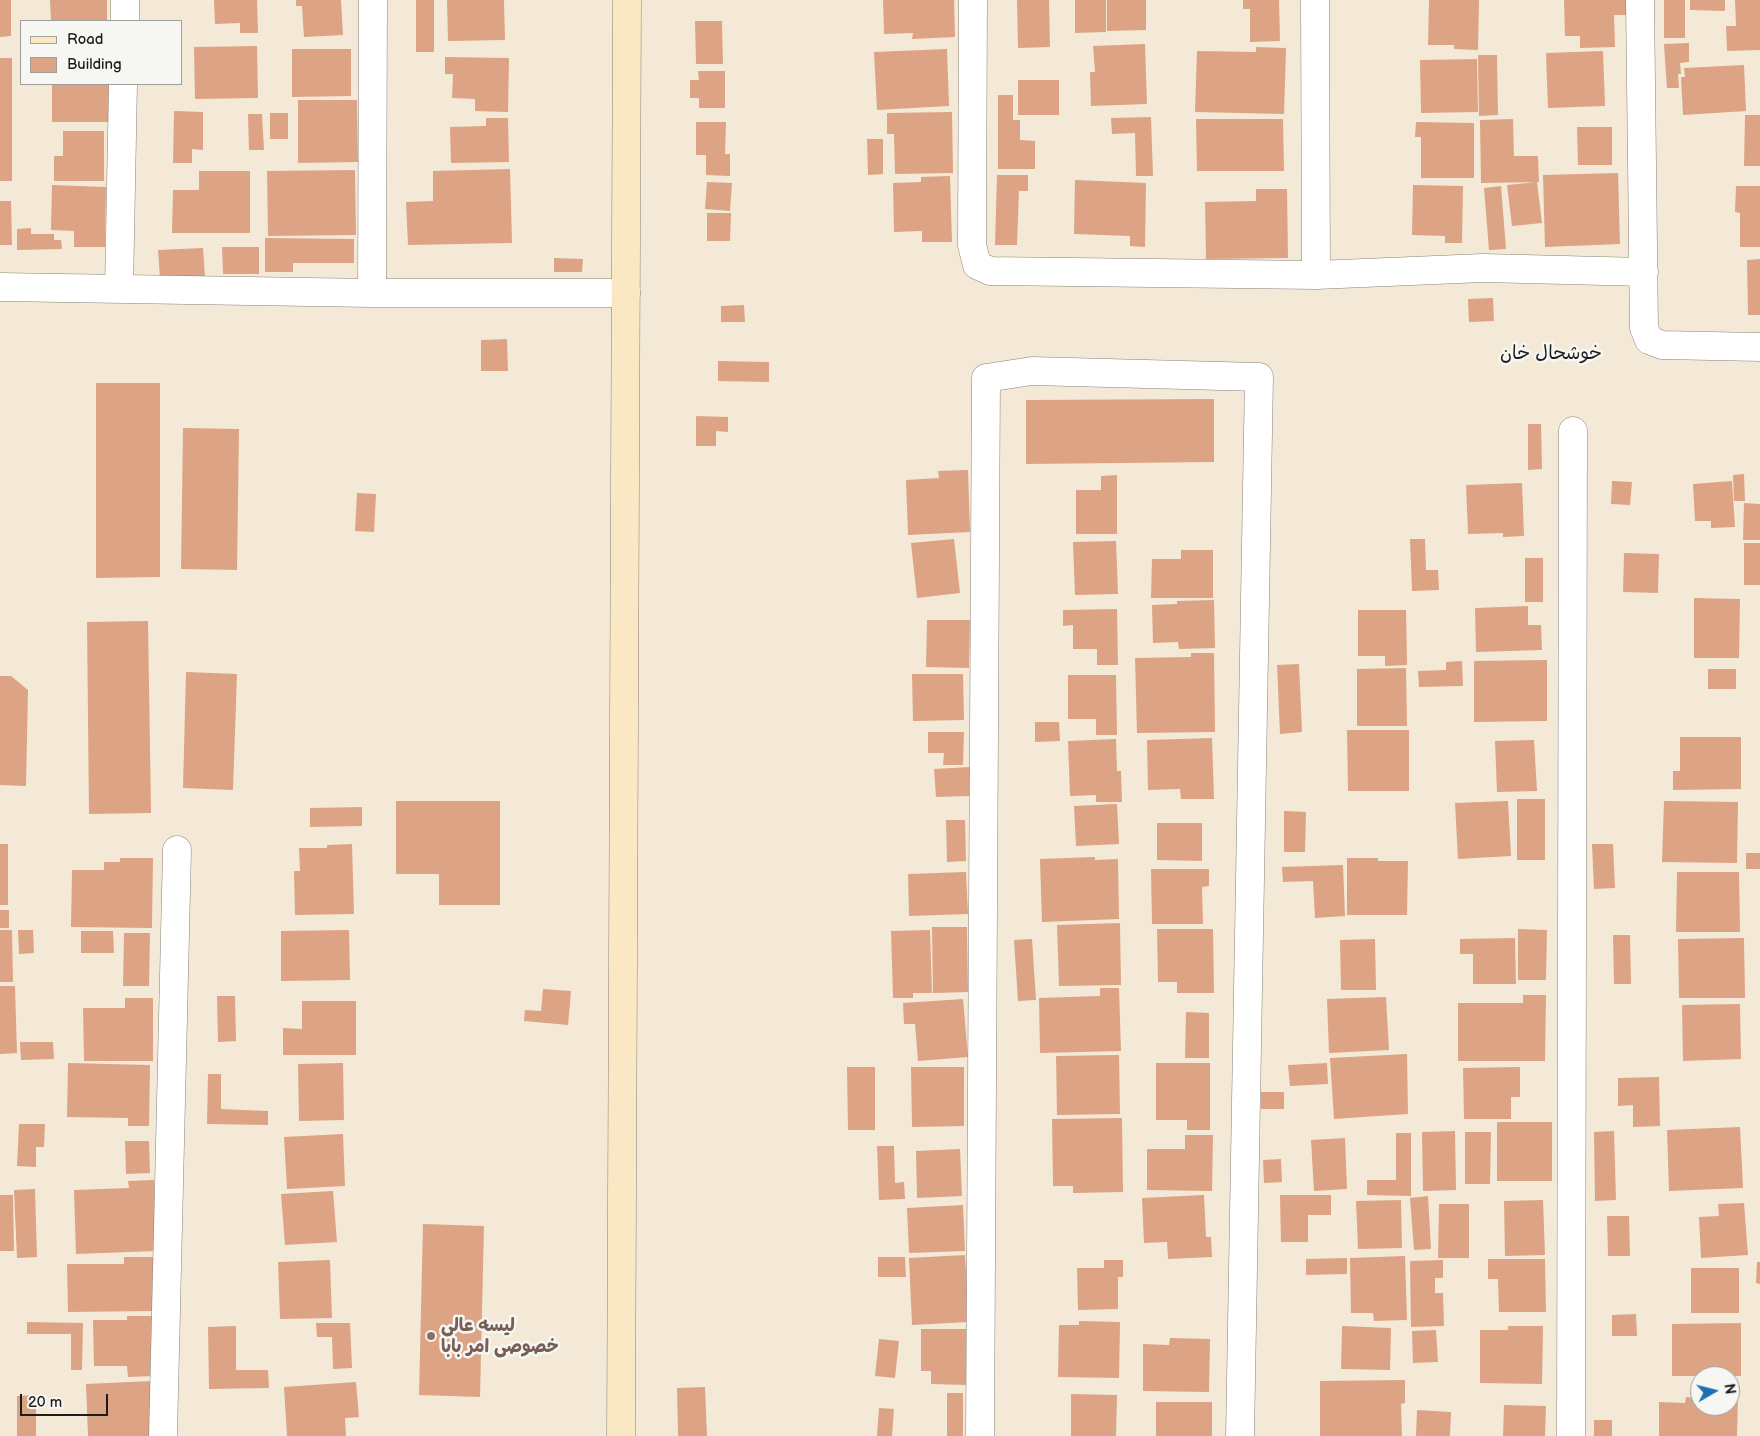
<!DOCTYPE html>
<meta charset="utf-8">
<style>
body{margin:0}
#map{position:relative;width:1760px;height:1436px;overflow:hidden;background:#f4e9d6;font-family:"Balsamiq Sans",sans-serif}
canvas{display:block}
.legend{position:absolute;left:20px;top:20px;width:162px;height:65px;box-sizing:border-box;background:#f6f6f2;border:1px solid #9f9f9c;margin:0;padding:6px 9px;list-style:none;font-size:15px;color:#1c1c1c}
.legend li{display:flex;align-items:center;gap:10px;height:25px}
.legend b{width:25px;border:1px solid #9f9f9c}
.north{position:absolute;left:1690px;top:1366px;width:50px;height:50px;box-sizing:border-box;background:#f6f6f2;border:1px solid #9f9f9c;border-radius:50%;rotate:82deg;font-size:14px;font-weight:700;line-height:20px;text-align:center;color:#1c1c1c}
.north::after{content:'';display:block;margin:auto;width:18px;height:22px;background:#1f6fb2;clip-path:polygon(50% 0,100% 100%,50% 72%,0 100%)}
.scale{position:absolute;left:20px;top:1394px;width:88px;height:22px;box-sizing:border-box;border:2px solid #1c1c1c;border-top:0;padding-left:6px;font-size:15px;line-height:18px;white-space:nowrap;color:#1c1c1c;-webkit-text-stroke:4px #f6f6f2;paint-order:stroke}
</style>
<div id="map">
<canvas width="1760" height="1436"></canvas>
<ul class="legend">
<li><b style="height:6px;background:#fae7c3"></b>Road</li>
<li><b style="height:14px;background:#dda385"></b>Building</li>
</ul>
<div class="north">N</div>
<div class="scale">20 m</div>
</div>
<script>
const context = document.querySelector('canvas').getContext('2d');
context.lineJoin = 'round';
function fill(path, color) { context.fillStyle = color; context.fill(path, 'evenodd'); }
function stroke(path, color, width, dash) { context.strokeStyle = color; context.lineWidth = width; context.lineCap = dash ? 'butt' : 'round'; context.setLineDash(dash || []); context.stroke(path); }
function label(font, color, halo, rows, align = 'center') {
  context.font = font + ' "Balsamiq Sans","Playpen Sans Arabic",sans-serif'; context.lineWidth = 5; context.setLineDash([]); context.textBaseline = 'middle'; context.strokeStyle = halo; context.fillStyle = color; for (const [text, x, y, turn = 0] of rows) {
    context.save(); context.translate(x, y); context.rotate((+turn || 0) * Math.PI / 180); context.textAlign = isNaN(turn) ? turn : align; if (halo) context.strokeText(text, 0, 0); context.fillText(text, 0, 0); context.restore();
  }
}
fill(new Path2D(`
 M0 0H11V36L0 37Z
 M50 0H107V21H51Z
 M214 0H257L258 33H240V23L215 24Z
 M296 0H341L343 35 304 37 302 6H296Z
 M416 0H434V52H416Z
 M447 0H504L505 40 448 41Z
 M883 0H954L955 37 912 39 913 33 884 34Z
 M1017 0H1049L1050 47 1018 48Z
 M1075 0H1106V32L1075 33Z
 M1107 0H1146V30L1107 31Z
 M1243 0H1279L1280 41 1250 42V9H1243Z
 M1429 0H1479L1478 50 1454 49V45H1428Z
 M1564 0H1632V15H1614L1615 47 1580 48V36H1565Z
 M1664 0H1685V38H1664Z
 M1690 0H1725V11L1690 10Z
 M1735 0H1760V50L1727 51 1726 26H1736Z
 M695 21H722L723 64H696Z
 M1689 43V62L1680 63 1681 74H1678L1679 88H1667L1664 44Z
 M1145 44 1147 104 1091 106 1090 72H1095L1093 46Z
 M257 46 258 98 195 99 194 47Z
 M1256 47 1286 48 1284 114 1195 112 1197 51 1256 52Z
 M292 49H351V96L292 97Z
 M947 49 949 106 877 110 874 52Z
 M1603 51 1605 106 1548 108 1546 53Z
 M1478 55H1497L1498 115 1479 116Z
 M445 57 509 58 508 112 475 111V99L452 98 453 74H445Z
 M0 58H12V181H0Z
 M1477 59 1478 112 1421 113 1420 60Z
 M1744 65 1746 111 1683 115 1681 77H1685L1684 68Z
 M698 71H725V108H699V98H690V80H699Z
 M1018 80H1059V115H1018Z
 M52 84H111V122H52Z
 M998 95H1013V120H1020V140L1035 141V169H998Z
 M298 100H357L358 162 298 163Z
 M174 111 203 112V150L192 149V163H173Z
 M952 112 953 173 895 174 894 134H887V113Z
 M270 113H288V139H270Z
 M248 114H262L264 150H249Z
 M1745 115H1760V166H1744Z
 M1151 117 1153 176H1136L1135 133 1112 134 1111 118Z
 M486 118H508L509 162 451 163 450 127 486 126Z
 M1196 119H1283L1284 171H1197Z
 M1513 119 1514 156H1538L1539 182 1481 183 1480 120Z
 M696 122H726L725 154H730V176L706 175V155H696Z
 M1416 122 1474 123V178H1421V137H1415Z
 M1577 127H1612V165H1578Z
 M63 131H104V181H54V156H63Z
 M867 139H883V174L868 175Z
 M510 169 512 243 408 245 406 202 433 201V171Z
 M355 170 356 235 268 236 267 171Z
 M199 171H250V233H172L173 190H199Z
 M1618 173 1620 244 1545 247 1543 175Z
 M997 175H1028V191H1019L1017 245H995Z
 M950 176 952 242H922V231L894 232 893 183 921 182V177Z
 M1075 180 1146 183 1145 247 1130 246V236L1074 234Z
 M707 182 732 183 730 211 705 209Z
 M1537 182 1542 223 1512 226 1507 185Z
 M52 185 106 187 105 247H74V231L51 230Z
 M1413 185 1463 186 1462 243H1445V236L1412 235Z
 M1501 186 1506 249 1489 250 1484 188Z
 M1736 186H1760V247H1740V213L1735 212Z
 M1256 189H1287L1288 258 1206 259 1205 202 1256 201Z
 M0 201H11L12 245H0Z
 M707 213H731L730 241H707Z
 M31 228V234H54V240H61L62 249 17 250V229Z
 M265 238 354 239V263H293V272H265Z
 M222 247H259V274H223Z
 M203 248 205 277 160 279 158 250Z
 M554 258 583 259 582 272H554Z
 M1760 259V315H1748L1747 260Z
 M1493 298 1494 321 1469 322 1468 299Z
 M744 305 745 322H721V306Z
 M507 339 508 371H481V340Z
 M718 361 769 362V382L718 381Z
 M96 383H160V577L96 578Z
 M1214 399V462L1026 464V400Z
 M696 416 728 417V432L716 431V446H696Z
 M1528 424H1541L1542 469 1528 470Z
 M183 428 239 429 237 570 181 569Z
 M968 470 970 532 908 535 906 480 939 478 938 471Z
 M1744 474 1745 501H1734L1733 475Z
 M1117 475V534H1076V490H1101V476Z
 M1612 481 1632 482 1630 505 1611 504Z
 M1732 481 1735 527 1711 528V521H1695L1693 484Z
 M1522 483 1524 536 1503 537V533L1468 534 1466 485Z
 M357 493 376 494 374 532 355 531Z
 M1744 503 1760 504V540H1743Z
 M954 539 960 593 917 598 911 543Z
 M1410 539H1425L1426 570H1438L1439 590 1412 591Z
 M1116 541 1118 594 1075 595 1073 542Z
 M1744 543H1760V585H1744Z
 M1181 550H1213V598H1151L1152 559H1181Z
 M1624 553 1659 554 1658 593 1623 592Z
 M1525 558H1543V602H1525Z
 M1694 598 1740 599 1739 658H1694Z
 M1214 600 1215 648 1179 649 1178 642 1153 643 1152 605 1177 604V601Z
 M1528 606V625H1541L1542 650 1476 652 1475 608Z
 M1117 609 1118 665H1097V649H1073V625L1063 626V610Z
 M1358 610H1406L1407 665 1385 666V656H1358Z
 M927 620H970L969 668 926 667Z
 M148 621 151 813 89 814 87 622Z
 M1191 653H1214L1215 732 1137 733 1135 658 1191 657Z
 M1547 660V721L1474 722V661Z
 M1462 661 1463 686 1419 687 1418 671 1446 670V662Z
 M1299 664 1302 732 1280 734 1277 665Z
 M1406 668 1407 726H1357V669Z
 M1708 669H1736V689H1708Z
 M186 672 237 674 233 790 183 788Z
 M912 674H963L964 720 913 721Z
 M1068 675H1116L1117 735H1096V719H1068Z
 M0 676H11L28 690 26 786 0 785Z
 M1035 722H1059L1060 741 1035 742Z
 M1347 730H1409V791H1348Z
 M928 732H964L963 765H943L944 753H928Z
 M1680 737H1741V789L1673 790V771H1680Z
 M1212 738 1214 799H1181L1180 789 1148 790 1147 740Z
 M1116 739 1117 771H1121L1122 802H1096V795L1070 796 1068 741Z
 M1534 740 1537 791 1497 792 1495 741Z
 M970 767 971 796 936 797 934 769Z
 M1517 799H1545V860H1517Z
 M396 801H500V905H439V874H396Z
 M1508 801 1511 856 1458 859 1455 803Z
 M1664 801 1738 802 1737 863 1662 862Z
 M1117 804 1119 844 1076 846 1074 806Z
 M362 807V826L310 827V808Z
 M1284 811 1306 812 1305 852H1284Z
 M946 820H965L966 861 947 862Z
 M1157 823H1202V861L1157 860Z
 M0 844H8V905H0Z
 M352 844 354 914 295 915 294 871H300L299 848H327V845Z
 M1592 844H1613L1615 888 1594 889Z
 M1746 853H1760V869H1746Z
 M1095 857V860L1118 859 1119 919 1042 922 1040 859Z
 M120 858H153L152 928 71 927 72 870H104V862H120Z
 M1347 858H1378V861H1408L1407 915H1347Z
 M1343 865 1345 916 1315 918 1313 881 1283 882 1282 867Z
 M1151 869H1209V886L1202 887 1203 924H1152Z
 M966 872 968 914 909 916 908 874Z
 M1677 872H1739L1740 932H1676Z
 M0 910H9V928H0Z
 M1120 923 1121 985 1059 986 1057 925Z
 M932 927H967L968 992 933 993Z
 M1157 929H1213L1214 993H1177V982H1158Z
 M1518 929 1547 930 1546 980H1518Z
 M0 930H12L13 982H0Z
 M18 930H33L34 953 19 954Z
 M349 930 350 980 281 981V931Z
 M930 930 932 993H913V998H893L891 931Z
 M81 931H113L114 953H81Z
 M124 933H150L149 986H123Z
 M1613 935H1630L1631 984H1614Z
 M1515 938 1516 984H1473V954H1460V939Z
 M1744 938 1745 998H1679L1678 939Z
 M1032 939 1036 1000 1018 1001 1014 940Z
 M1375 939 1376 990H1341L1340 940Z
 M0 986H15L17 1053 0 1054Z
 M1100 988H1119L1121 1051 1040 1053 1039 998 1100 996Z
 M543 989 571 991 568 1025 524 1021 525 1010 541 1011Z
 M1523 995H1546L1545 1061H1458V1003H1523Z
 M217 996H235L236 1041 218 1042Z
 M1386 997 1389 1050 1329 1053 1327 999Z
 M125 998H153V1061H84L83 1008H125Z
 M963 999 968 1057 918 1061 915 1024H904L903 1003Z
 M302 1001H356V1055H283V1028L302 1029Z
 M1740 1004 1741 1059 1683 1061 1682 1005Z
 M1186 1012 1209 1013V1058H1185Z
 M20 1042H53L54 1059 21 1060Z
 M1407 1054 1408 1114 1334 1119 1330 1058Z
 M1119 1055 1120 1114 1057 1115 1056 1056Z
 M68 1063 150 1065 149 1126H128V1118L67 1117Z
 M343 1063 344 1120 299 1121 298 1064Z
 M1156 1063H1210V1130H1187V1120H1156Z
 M1327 1063 1328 1084 1290 1086 1288 1065Z
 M847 1067H875V1130H848Z
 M911 1067H964V1126L912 1127Z
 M1520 1067V1097H1511V1119H1464L1463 1068Z
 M208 1074H221V1109L268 1111V1125L207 1124Z
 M1659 1077 1660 1126 1633 1127V1105L1618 1106V1078Z
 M1261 1092H1284V1109H1261Z
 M1122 1118 1123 1192 1073 1193V1186H1053L1052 1119Z
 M1497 1122H1552V1181H1497Z
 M19 1124H45L44 1147H36V1167L17 1166Z
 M1740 1127 1743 1188 1669 1191 1667 1130Z
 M1455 1131 1456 1190 1423 1191 1422 1132Z
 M1614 1131 1616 1200 1595 1201 1594 1132Z
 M1465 1132H1491L1490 1184H1465Z
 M1396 1133H1411V1196L1367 1195V1180H1396Z
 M343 1134 345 1186 287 1189 284 1137Z
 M1185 1135H1213L1212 1191 1147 1190V1149H1185Z
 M1345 1138 1347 1189 1314 1191 1311 1140Z
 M125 1141H149L150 1173 126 1174Z
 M877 1146H894L895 1183 904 1182 905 1199 879 1200Z
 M960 1149 962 1196 917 1198 916 1151Z
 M1281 1159 1282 1182 1264 1183 1263 1160Z
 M154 1180 156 1251 76 1254 74 1190 129 1188 128 1181Z
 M35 1189 37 1257 17 1258 14 1190Z
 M333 1191 337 1242 285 1245 281 1194Z
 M0 1195H13L14 1251H0Z
 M1204 1195 1206 1237H1211L1212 1257 1168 1259 1167 1242 1144 1243 1142 1198Z
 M1280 1195H1331V1215H1308V1242H1281Z
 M1428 1196 1431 1249 1414 1250 1410 1198Z
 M1401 1200 1402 1248 1358 1249 1356 1201Z
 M1543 1200 1545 1255 1505 1256 1504 1201Z
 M1744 1203 1748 1255 1701 1258 1699 1217 1719 1216 1718 1204Z
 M1439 1204H1469V1258H1438Z
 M963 1205 965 1251 909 1253 907 1208Z
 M1607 1216H1629L1630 1256H1608Z
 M423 1224 484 1226 480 1397 419 1395Z
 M965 1255 969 1322 912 1325 909 1258Z
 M1405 1256 1407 1320 1374 1321 1373 1313H1351L1350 1258Z
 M124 1257H153L154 1311 68 1312 67 1264H124Z
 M878 1257H905L906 1277H878Z
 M1347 1258V1274L1306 1275V1259Z
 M1488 1259H1545L1546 1312H1499L1498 1279H1488Z
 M330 1260 332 1318 280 1319 278 1262Z
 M1104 1260H1123V1277H1118V1309L1078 1310 1077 1268H1104Z
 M1443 1260V1278H1435V1293H1443L1444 1326 1411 1327 1410 1261Z
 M1757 1262H1760V1284L1756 1283Z
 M1691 1268H1739V1313H1691Z
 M1636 1314 1637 1336H1612V1315Z
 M127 1316H153V1376L128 1377 127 1366H94L93 1320H127Z
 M1079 1321 1120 1322 1119 1378 1058 1377 1059 1325H1079Z
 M27 1322 83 1323 82 1370H71V1334H27Z
 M316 1323H350L352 1368 333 1369 332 1337H317Z
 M1741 1323V1376H1672V1324Z
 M236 1326V1370H268L269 1388 209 1389 208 1327Z
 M1342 1326 1391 1328 1390 1370 1341 1369Z
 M1508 1326H1543L1542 1384 1480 1383V1330H1508Z
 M921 1329H966V1385L931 1384V1371H921Z
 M1436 1330 1438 1362 1413 1363 1412 1331Z
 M1170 1338 1210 1339 1209 1392 1143 1391V1344L1169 1345Z
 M879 1339 899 1341 895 1378 875 1376Z
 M1405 1380V1403L1401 1404 1402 1436H1320V1381Z
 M152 1381 154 1436H88L86 1384Z
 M356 1382 359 1417 345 1418 346 1436H287L284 1387Z
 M705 1387 707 1436H678L677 1388Z
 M947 1393H963V1436H947Z
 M1071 1394 1117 1395 1116 1436H1071Z
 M36 1395V1436H17V1396Z
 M1686 1397 1700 1398V1406H1730V1398H1738L1737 1436H1659V1402L1685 1403Z
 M1156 1402H1212V1436H1156Z
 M1504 1405 1546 1406 1545 1436H1503Z
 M879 1408 894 1409 892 1436H877Z
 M1417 1410 1451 1412 1450 1436H1416Z
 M1594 1420H1612V1436H1594Z`), '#dda385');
const street = new Path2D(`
 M973 0 972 245 977 265 990 271 1316 275 1483 268 1644 272
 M1315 0 1316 275
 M1640 0 1644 328 1649 340 1662 345 1760 347
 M125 21V0
 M0 287 372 293H626
 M119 288 123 84
 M372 293 373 0
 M163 1436 177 850
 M980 1436 986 378 1032 371 1259 377 1240 1436
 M1571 1436 1573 431`);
const secondary = new Path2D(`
 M621 1436 627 0`);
stroke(street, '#888279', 29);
stroke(secondary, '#888279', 29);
stroke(street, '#fff', 28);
stroke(secondary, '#fae7c3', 28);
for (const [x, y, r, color] of [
 [431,1336,5,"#8d6e63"]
]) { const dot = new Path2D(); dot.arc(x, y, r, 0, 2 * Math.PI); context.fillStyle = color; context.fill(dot); stroke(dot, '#f6f6f2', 2); }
label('bold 18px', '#785e54', '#f6f6f2', [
 ["لیسه عالی",441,1326],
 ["خصوصی امر بابا",441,1347]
], 'left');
label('19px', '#1c1c1c', '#f6f6f2', [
 ["خوشحال خان",1551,354]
]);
</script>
